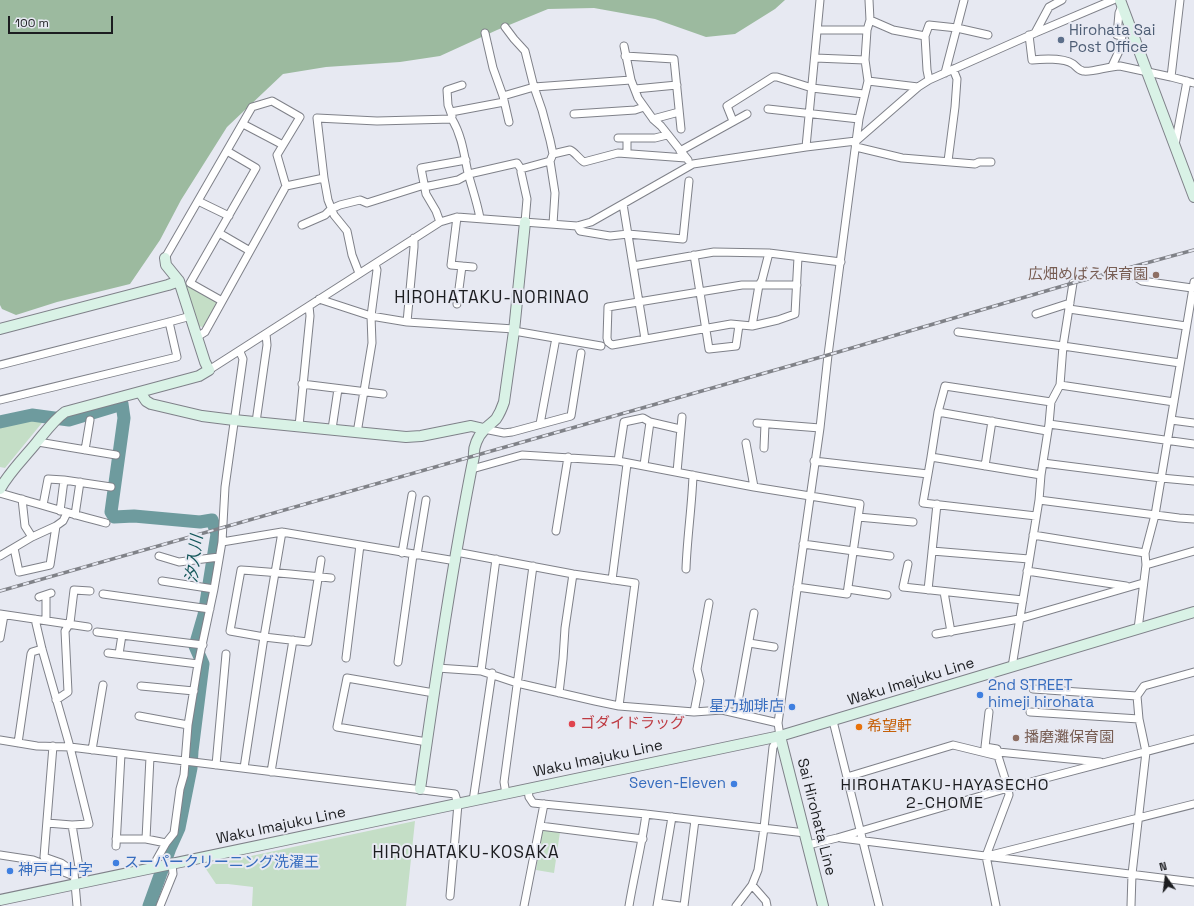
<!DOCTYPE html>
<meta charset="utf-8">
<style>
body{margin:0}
#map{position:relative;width:1194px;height:906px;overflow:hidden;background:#e7e9f2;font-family:"Space Grotesk",sans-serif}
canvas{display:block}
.north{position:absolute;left:1146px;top:858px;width:40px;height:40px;-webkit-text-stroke:3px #e7e9f2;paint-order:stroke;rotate:346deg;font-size:11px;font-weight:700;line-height:16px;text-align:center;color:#1c1d20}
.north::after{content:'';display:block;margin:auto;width:14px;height:18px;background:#1c1d20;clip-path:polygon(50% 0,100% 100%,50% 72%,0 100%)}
.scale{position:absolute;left:8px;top:16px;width:105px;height:18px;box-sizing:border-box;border:2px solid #1c1d20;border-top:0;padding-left:5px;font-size:12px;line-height:14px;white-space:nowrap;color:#1c1d20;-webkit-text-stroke:3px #e7e9f2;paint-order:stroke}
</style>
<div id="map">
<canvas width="1194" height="906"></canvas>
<div class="north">N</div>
<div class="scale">100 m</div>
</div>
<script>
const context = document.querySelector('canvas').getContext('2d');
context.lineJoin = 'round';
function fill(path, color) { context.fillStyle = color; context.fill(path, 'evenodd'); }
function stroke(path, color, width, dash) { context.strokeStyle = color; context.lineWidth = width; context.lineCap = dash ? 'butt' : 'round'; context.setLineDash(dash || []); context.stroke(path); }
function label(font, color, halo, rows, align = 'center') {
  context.font = font + ' "Space Grotesk","Noto Sans JP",sans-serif'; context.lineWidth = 4; context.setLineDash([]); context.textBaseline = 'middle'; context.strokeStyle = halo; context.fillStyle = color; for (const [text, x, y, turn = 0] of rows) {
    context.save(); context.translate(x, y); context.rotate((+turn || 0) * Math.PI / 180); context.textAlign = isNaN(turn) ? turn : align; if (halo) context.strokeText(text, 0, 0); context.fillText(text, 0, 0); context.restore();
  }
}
fill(new Path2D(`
 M187 283 216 300 217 305 203 327 198 326 185 285Z
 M32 416 46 418 5 468 0 467V422Z
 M415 821 406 906H252L253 887 228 884H216L204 866Z
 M542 829 560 832 554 873 536 870Z`), '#c4dec6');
fill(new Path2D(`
 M0 0H785L775 9 735 34 706 37 655 19 594 8 548 9 497 30 440 56 400 62 326 67 283 74 227 127 181 200 160 240 130 284 57 302 16 315 2 309 0 305Z`), '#9cba9f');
stroke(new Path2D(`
 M0 422 32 415 69 420 122 404 124 418 111 512 114 517 134 516 200 522 212 520 217 534 204 615 195 646 203 664 192 751 191 768 179 828 170 848 149 906`), '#6e9b9e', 13);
const street = new Path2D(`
 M870 20 893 30 925 36
 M505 27 514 39 525 51 534 87 542 110 550 140 553 154
 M818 30H867
 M485 33 493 68 503 96 509 122
 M1035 33 1049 7 1062 0
 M1029 35 1032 60C1042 59 1064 58 1073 64 1076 66 1078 70 1083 71 1090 73 1110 66 1120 66L1171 77 1194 83
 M624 46 631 80 638 98 653 119 661 126 688 160
 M625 56 674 59 681 129
 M815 58 865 60
 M1112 66 1120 49 1122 36 1117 35 1119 13 1122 6
 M945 73 964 0
 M1171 77 1180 0
 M929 80 927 70 925 36 929 25 957 28 988 35
 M868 81 918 87
 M635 89 677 85
 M503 96 534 87 631 80
 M768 109 859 119
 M451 112 504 102
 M574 114 635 110 644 107
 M452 116 448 105 447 90 462 85
 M653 119 679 112
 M733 121 727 106 773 77H777L812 88 864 94
 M243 124 283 145
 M618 138H655L667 135
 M627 138V153
 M1175 145 1187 81
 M806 147 820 0
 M856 147 902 158 975 164 979 162H991
 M680 151 747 114
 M550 161 555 193 553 224
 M948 161 955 107 957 79 953 69
 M521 169V172L527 199 525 222
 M286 186 324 178
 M198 201 229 216
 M623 204 645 339
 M457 217 451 265 473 267
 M440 222 436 211 426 194 421 168 466 160
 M302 225 325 215 331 209 340 205 360 200 367 203 424 185 429 186 458 180 469 174 517 163 521 169 550 161 553 154 570 150C575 152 579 159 584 162L618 153 686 158
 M577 226 580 231 610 236 628 234 683 239 689 181
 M219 233 250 251
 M694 255 709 349 736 346 739 325
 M165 258 252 107 272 101 300 117 277 155 286 186 205 332 197 337
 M633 266 714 252 769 253 841 262
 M359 273 352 255 347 231 334 215 328 200 324 178 317 118 377 121 452 119C462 136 464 154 468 173 472 188 477 202 480 218
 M1134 276 1142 281 1192 288
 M797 285H742L608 307 607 338 608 342 612 345 731 324 752 326 778 320 795 314 798 257
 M319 299 371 316 407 322 514 329
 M222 301 190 283 256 168 227 151
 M457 304 462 266
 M1069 309 1186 326
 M1036 314 1070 303
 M407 322 414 247V238
 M752 326 759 285 762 280 769 253
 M514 331 601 346
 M958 332 1063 346 1180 363
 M0 365 169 322 191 316
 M209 370 440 222 457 217 577 226 591 222 693 164 806 147 856 141 918 87 929 80 1035 33 1113 0
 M302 384 383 394
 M1060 385 1174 402
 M0 400 177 357 169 322
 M1171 420 1194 423
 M256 422 267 345 266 334
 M757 423 820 428
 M540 424 555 343
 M1049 424 1194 444
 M299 426 310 316 309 306
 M332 429 338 389
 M484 429 504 433 512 432 571 416 581 353
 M1047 431 938 412 945 386 1051 402
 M357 433 372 343 371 316 377 270 375 264
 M38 442 116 455
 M746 443 754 487
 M764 448 765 424
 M85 450 90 420
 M931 457 938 412
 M618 461 624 422 643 418 650 422 680 429
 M814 461 928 474
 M1043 463 1161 478 1194 481
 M644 465 650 422
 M985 466 992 421
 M472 469 522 455 618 461 754 487 860 504 847 594 797 587
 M677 472 682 417
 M0 493C36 503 70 514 106 523
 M22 499 25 526 32 537
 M1039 500 1179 518 1194 519
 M43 505 48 479 64 480 111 487
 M60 511 64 480
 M75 515 80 482
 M1036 516 923 503 931 457 1041 475
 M858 517 913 522
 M556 531 568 457
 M1033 535 1145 553
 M222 542 282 532 456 561
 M803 544 890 556
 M14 548 19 572 50 565 56 526
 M932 551 1029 559
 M456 552 573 574 635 583 619 706
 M402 553 412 495
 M417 555 426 500
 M0 556 32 537 56 526 63 521 67 513
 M159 556 179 562 219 557
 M321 560 308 642 264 637 230 631 241 570C271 572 301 575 331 578
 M908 564 903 587 1023 600
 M1146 565 1194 551
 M686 569C687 538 692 506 693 475
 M1027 571 1126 586
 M612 580 627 464
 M162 581 214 589
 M848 589 887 595
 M928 590 937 504
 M944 592 951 632
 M103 594 210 609
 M46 595V620
 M39 597 51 593
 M0 614 88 627
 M35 619 42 649 70 747 89 824 72 825 47 823
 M1138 629 1146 565 1145 553 1155 515 1194 282
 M97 632 203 645
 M936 634 1019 619 1143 583
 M0 638 4 615
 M749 643 774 647
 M108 653 198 664
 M119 654 122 635
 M346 658 360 545
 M398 662 413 555
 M1012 667 1039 500 1041 475 1049 424 1051 402 1060 385 1063 346 1073 283
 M437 668 481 671 517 683 595 701 619 706 694 712 722 710 778 723
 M481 671 496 559
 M141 686 194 691
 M1033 689 1137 696
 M559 693 563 659 565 628 573 574
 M56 700 68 692 65 631 70 623 74 590 90 591
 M694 712 700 681 697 669 709 603
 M989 712 985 747 997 749 998 754
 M1030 712 1139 719
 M736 713 754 613
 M139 716 188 725
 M833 721 879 906
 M0 740 37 746 70 747 455 794 458 804 450 896
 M427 742 337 727 347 678 434 693
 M18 743 31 654 32 652 42 649
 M53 746 44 857 61 863 74 872 77 906
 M92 750 103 685
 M998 752 1100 762
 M216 765 226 654
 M244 768 264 637 282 532
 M271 772 293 640
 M847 777 953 745 998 756 1008 788 1009 795 986 856 996 906
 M528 790 529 797 533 803 646 814 805 833
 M506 794 504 782 533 566
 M473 801 492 673
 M72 825 79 867 74 872
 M540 826 643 839
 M841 838 1194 882
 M116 839H146L166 843
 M146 839 150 757
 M808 845 837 838 1008 788 1194 739
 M116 846 121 754
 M0 855 33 860 74 876
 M991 855 1194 804
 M152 868 166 843 174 833 180 789 184 775 188 725 198 664 214 589 222 542 225 487 243 359 240 352
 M752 885 766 901 767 906
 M658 903 680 906
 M160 906 173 874 172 864
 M524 906 544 804
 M629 906C634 875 642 845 646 814
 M657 906 672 817
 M684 906 695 820
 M736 906 752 885 758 870 764 828 773 747 780 736 778 723 820 428 828 355 859 119 868 81 865 60 867 30 870 20 869 0
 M1131 906 1132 874 1146 752 1139 719 1137 696 1144 686 1194 672`);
const secondary = new Path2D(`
 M1120 0 1194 197
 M0 329 168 285 179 281
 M140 392 146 401 151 404 202 416 234 420 406 437 421 436 471 426 484 429
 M0 489C10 471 25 457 37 442 46 431 54 420 65 412L199 376 209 370 205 362 179 281 166 265 165 258
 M780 736 823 906
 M420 789C436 678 452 566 474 456 473 447 478 436 484 430 487 426 492 423 496 419 500 413 502 408 504 402L514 331 525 222
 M0 900 780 736 1194 612`);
stroke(street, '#7f8189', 9);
stroke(secondary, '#7f8189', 12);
stroke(street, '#fff', 7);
stroke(secondary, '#d9f2e6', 10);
const rail = new Path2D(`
 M0 591 828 355 1073 283 1194 250`);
stroke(rail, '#808288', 3.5);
stroke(rail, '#e7e9f2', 2, [6]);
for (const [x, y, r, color] of [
 [1061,40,4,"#5c6f8a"],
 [1156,275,4,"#8d6e63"],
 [980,695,4,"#3f7fe0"],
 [792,707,4,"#3f7fe0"],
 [572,724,4,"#e0444e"],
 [859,727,4,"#e8710a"],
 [1016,738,4,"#8d6e63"],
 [734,784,4,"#3f7fe0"],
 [116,863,4,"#3f7fe0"],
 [10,871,4,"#3f7fe0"]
]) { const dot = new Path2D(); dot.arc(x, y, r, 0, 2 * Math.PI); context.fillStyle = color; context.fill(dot); stroke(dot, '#e7e9f2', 1.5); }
label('15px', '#4e5e75', '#e7e9f2', [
 ["Hirohata Sai",1069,31],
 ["Post Office",1069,48]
], 'left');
label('15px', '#785e54', '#e7e9f2', [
 ["広畑めばえ保育園",1148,275],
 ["播磨灘保育園",1024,738,"left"]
], 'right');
label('15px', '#1c1d20', '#e7e9f2', [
 ["Waku Imajuku Line",911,682,-17],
 ["Waku Imajuku Line",598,759,-12],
 ["Sai Hirohata Line",816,817,76],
 ["Waku Imajuku Line",281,826,-12]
]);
label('15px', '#366cbe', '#e7e9f2', [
 ["2nd STREET",988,686],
 ["himeji hirohata",988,703],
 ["星乃珈琲店",784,707,"right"],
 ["Seven-Eleven",726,784,"right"],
 ["スーパークリーニング洗濯王",124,863],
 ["神戸白十字",18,871]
], 'left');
label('15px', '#be3a42', '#e7e9f2', [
 ["ゴダイドラッグ",580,724]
], 'left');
label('15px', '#c56008', '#e7e9f2', [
 ["希望軒",867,727]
], 'left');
label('italic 16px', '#15575b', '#e7e9f2', [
 ["汐入川",195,559,-83]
]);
context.letterSpacing = '1px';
label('16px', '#1c1d20', '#e7e9f2', [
 ["HIROHATAKU-HAYASECHO",945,786],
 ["2-CHOME",945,804]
]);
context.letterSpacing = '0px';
context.letterSpacing = '1px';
label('17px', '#1c1d20', '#e7e9f2', [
 ["HIROHATAKU-NORINAO",492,298],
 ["HIROHATAKU-KOSAKA",466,853]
]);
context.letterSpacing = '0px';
</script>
